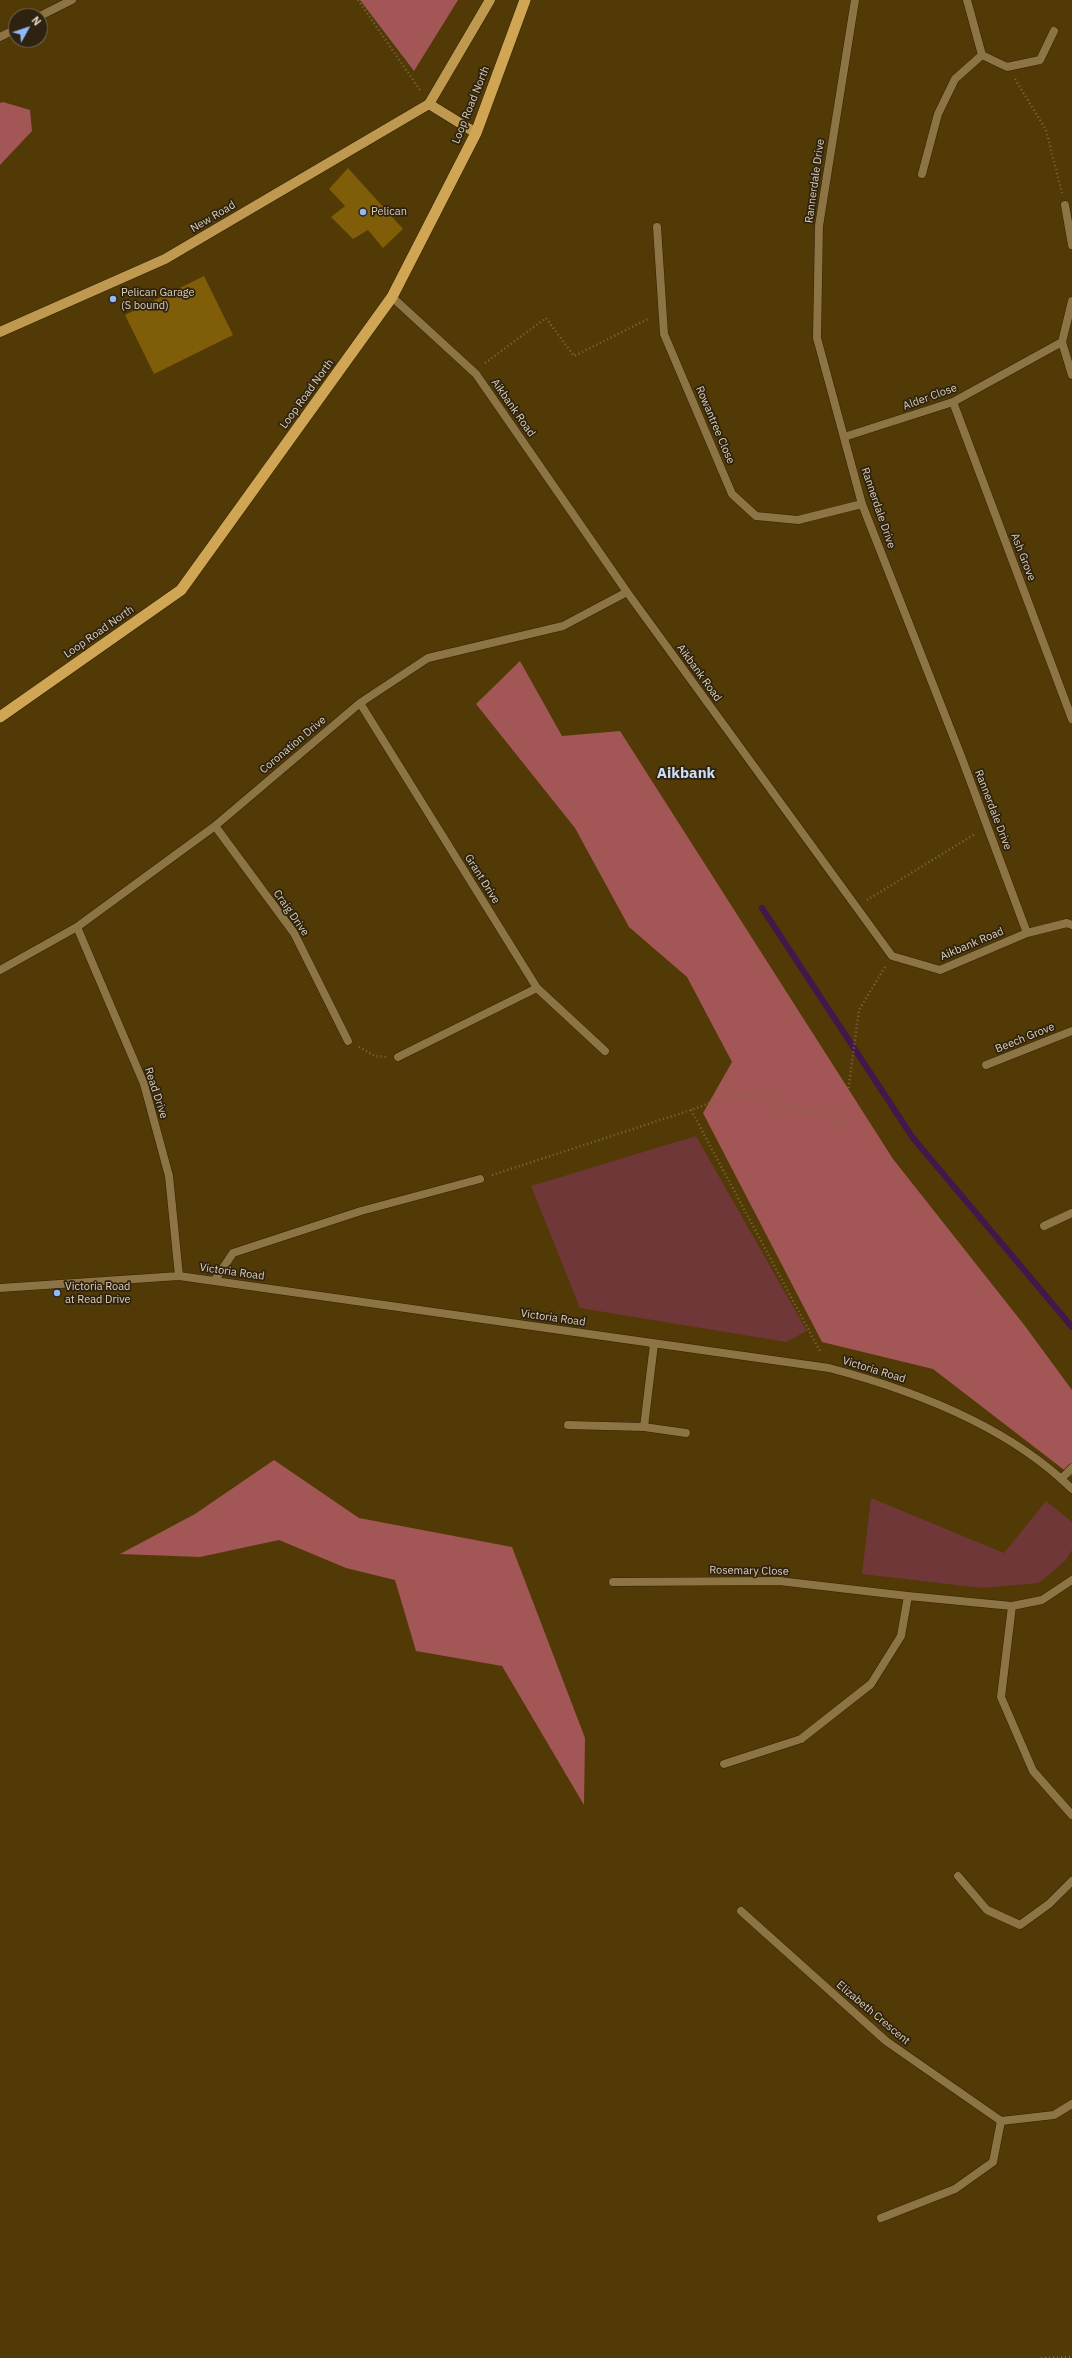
<!DOCTYPE html>
<style>
body{margin:0}
#map{position:relative;width:1072px;height:2358px;overflow:hidden;background:#513a06;font-family:"IBM Plex Sans",sans-serif}
canvas{display:block}
.north{position:absolute;left:8px;top:8px;width:40px;height:40px;box-sizing:border-box;background:#2e2310;border:1px solid #746853;border-radius:50%;rotate:50deg;font-size:11px;font-weight:700;line-height:16px;text-align:center;color:#ddcfb8}
.north::after{content:'';display:block;margin:auto;width:14px;height:18px;background:#91b8fd;clip-path:polygon(50% 0,100% 100%,50% 72%,0 100%)}
</style>
<div id="map">
<canvas width="1072" height="2358"></canvas>
<div class="north">N</div>
</div>
<script>
const context = document.querySelector('canvas').getContext('2d');
context.lineJoin = 'round';
function fill(path, color) { context.fillStyle = color; context.fill(path, 'evenodd'); }
function stroke(path, color, width, dash) { context.strokeStyle = color; context.lineWidth = width; context.lineCap = dash ? 'butt' : 'round'; context.setLineDash(dash || []); context.stroke(path); }
function label(font, color, halo, rows, align = 'center') {
  context.font = font + ' "IBM Plex Sans",sans-serif'; context.lineWidth = 3.5; context.setLineDash([]); context.textBaseline = 'middle'; context.strokeStyle = halo; context.fillStyle = color; for (const [text, x, y, turn = 0] of rows) {
    context.save(); context.translate(x, y); context.rotate((+turn || 0) * Math.PI / 180); context.textAlign = isNaN(turn) ? turn : align; if (halo) context.strokeText(text, 0, 0); context.fillText(text, 0, 0); context.restore();
  }
}
fill(new Path2D(`
 M696 1136 807 1331 786 1342 580 1308 531 1186Z
 M871 1498 1004 1553 1046 1501 1072 1522V1550L1066 1560 1039 1583 982 1588 862 1574Z`), '#6f3737');
fill(new Path2D(`
 M360 0H458L414 71Z
 M3 102 30 110 32 131 0 165V103Z
 M520 661 562 736 620 731 893 1159 1025 1326 1072 1390V1476L933 1369 822 1342 703 1113 732 1062 687 977 629 927 575 828 476 704Z
 M274 1460 359 1518 512 1547 585 1738 584 1805 502 1666 416 1651 395 1580 346 1568 279 1540 200 1557 120 1554 195 1514Z`), '#a25655');
stroke(new Path2D(`
 M762 908 913 1138 1072 1327`), '#43174b', 6);
fill(new Path2D(`
 M348 168 403 229 383 248 368 230 353 239 331 217 345 206 329 189Z
 M204 276 233 335 154 374 125 315Z`), '#805d08');
const service = new Path2D(`
 M215 1280 233 1253 361 1211 480 1179
 M568 1425 644 1427 686 1433
 M644 1427 654 1344
 M1061 1479 1072 1468`);
const minor = new Path2D(`
 M855 0 819 226 817 338 862 504 961 756 1027 933 1067 923 1072 925
 M967 0 982 55 1007 67 1040 60 1054 31
 M40 16 72 0
 M0 37 16 29
 M922 174 938 114 955 79 982 55
 M1065 205 1072 245
 M657 227 664 334 732 494 756 516 798 520 862 504
 M392 297 476 374 627 592 892 956 940 970 1027 933
 M1062 342 1072 375
 M953 402 1072 719
 M844 437 953 402 1062 342 1072 301
 M360 703 537 988 605 1051
 M215 826 294 933 348 1041
 M77 927 144 1084 169 1176 179 1276
 M0 970 77 927 215 826 360 703 428 658 563 626 627 592
 M398 1057 537 988
 M986 1065 1072 1031
 M1044 1226 1072 1213
 M0 1288 179 1276 829 1368C913 1390 1009 1427 1072 1489
 M613 1582 779 1581 908 1596 1012 1606 1042 1600 1072 1580
 M1012 1606 1001 1697 1033 1771 1072 1815
 M724 1764 801 1739 871 1684 901 1636 908 1596
 M958 1876 987 1910 1020 1925 1049 1904 1072 1881
 M741 1911 886 2041 1001 2121 1054 2115 1072 2104
 M881 2218 955 2189 993 2162 1001 2121`);
const primary = new Path2D(`
 M429 104 476 133
 M0 332 165 259 429 104 490 0`);
const trunk = new Path2D(`
 M0 717 181 590 392 297 476 133 525 0`);
stroke(service, '#320', 9);
stroke(minor, '#320', 9);
stroke(primary, '#320', 11);
stroke(trunk, '#320', 12);
stroke(new Path2D(`
 M358 0 420 90
 M1015 79 1046 130 1062 193
 M485 363 546 318 574 356 650 318
 M867 900 975 834
 M359 1047 375 1056 386 1057
 M691 1110 821 1353
 M492 1175 691 1110 738 1092 844 1122 859 1010 885 967
 M1041 2358 1072 2357`), '#7f6b41', 2.5, [1, 3]);
stroke(service, '#8d7445', 8);
stroke(minor, '#8d7445', 8);
stroke(primary, '#bf9950', 10);
stroke(trunk, '#d0a654', 11);
for (const [x, y, r, color] of [
 [363,212,4,"#91b8fd"],
 [113,299,4,"#91b8fd"],
 [57,1293,4,"#91b8fd"]
]) { const dot = new Path2D(); dot.arc(x, y, r, 0, 2 * Math.PI); context.fillStyle = color; context.fill(dot); stroke(dot, '#2e2310', 1.5); }
label('11px', '#ddcfb8', '#2e2310', [
 ["Loop Road North",471,105,-68],
 ["Rannerdale Drive",815,181,-82],
 ["New Road",213,217,-31],
 ["Loop Road North",307,394,-54],
 ["Alder Close",930,397,-20],
 ["Aikbank Road",513,408,55],
 ["Rowantree Close",715,425,67],
 ["Rannerdale Drive",878,508,71],
 ["Ash Grove",1023,557,69],
 ["Loop Road North",99,632,-35],
 ["Aikbank Road",699,673,54],
 ["Coronation Drive",293,745,-40],
 ["Rannerdale Drive",993,810,69],
 ["Grant Drive",482,879,58],
 ["Craig Drive",291,913,55],
 ["Aikbank Road",972,944,-23],
 ["Beech Grove",1025,1038,-22],
 ["Read Drive",156,1093,72],
 ["Victoria Road",232,1272,8],
 ["Victoria Road",553,1318,8],
 ["Victoria Road",874,1370,17],
 ["Rosemary Close",749,1571,1],
 ["Elizabeth Crescent",873,2013,40]
]);
label('11px', '#ddcfb8', '#2e2310', [
 ["Pelican",371,212],
 ["Pelican Garage",121,293],
 ["(S bound)",121,306],
 ["Victoria Road",65,1287],
 ["at Read Drive",65,1300]
], 'left');
label('bold 15px', '#cdddf7', '#2e2310', [
 ["Aikbank",686,774]
]);
</script>
